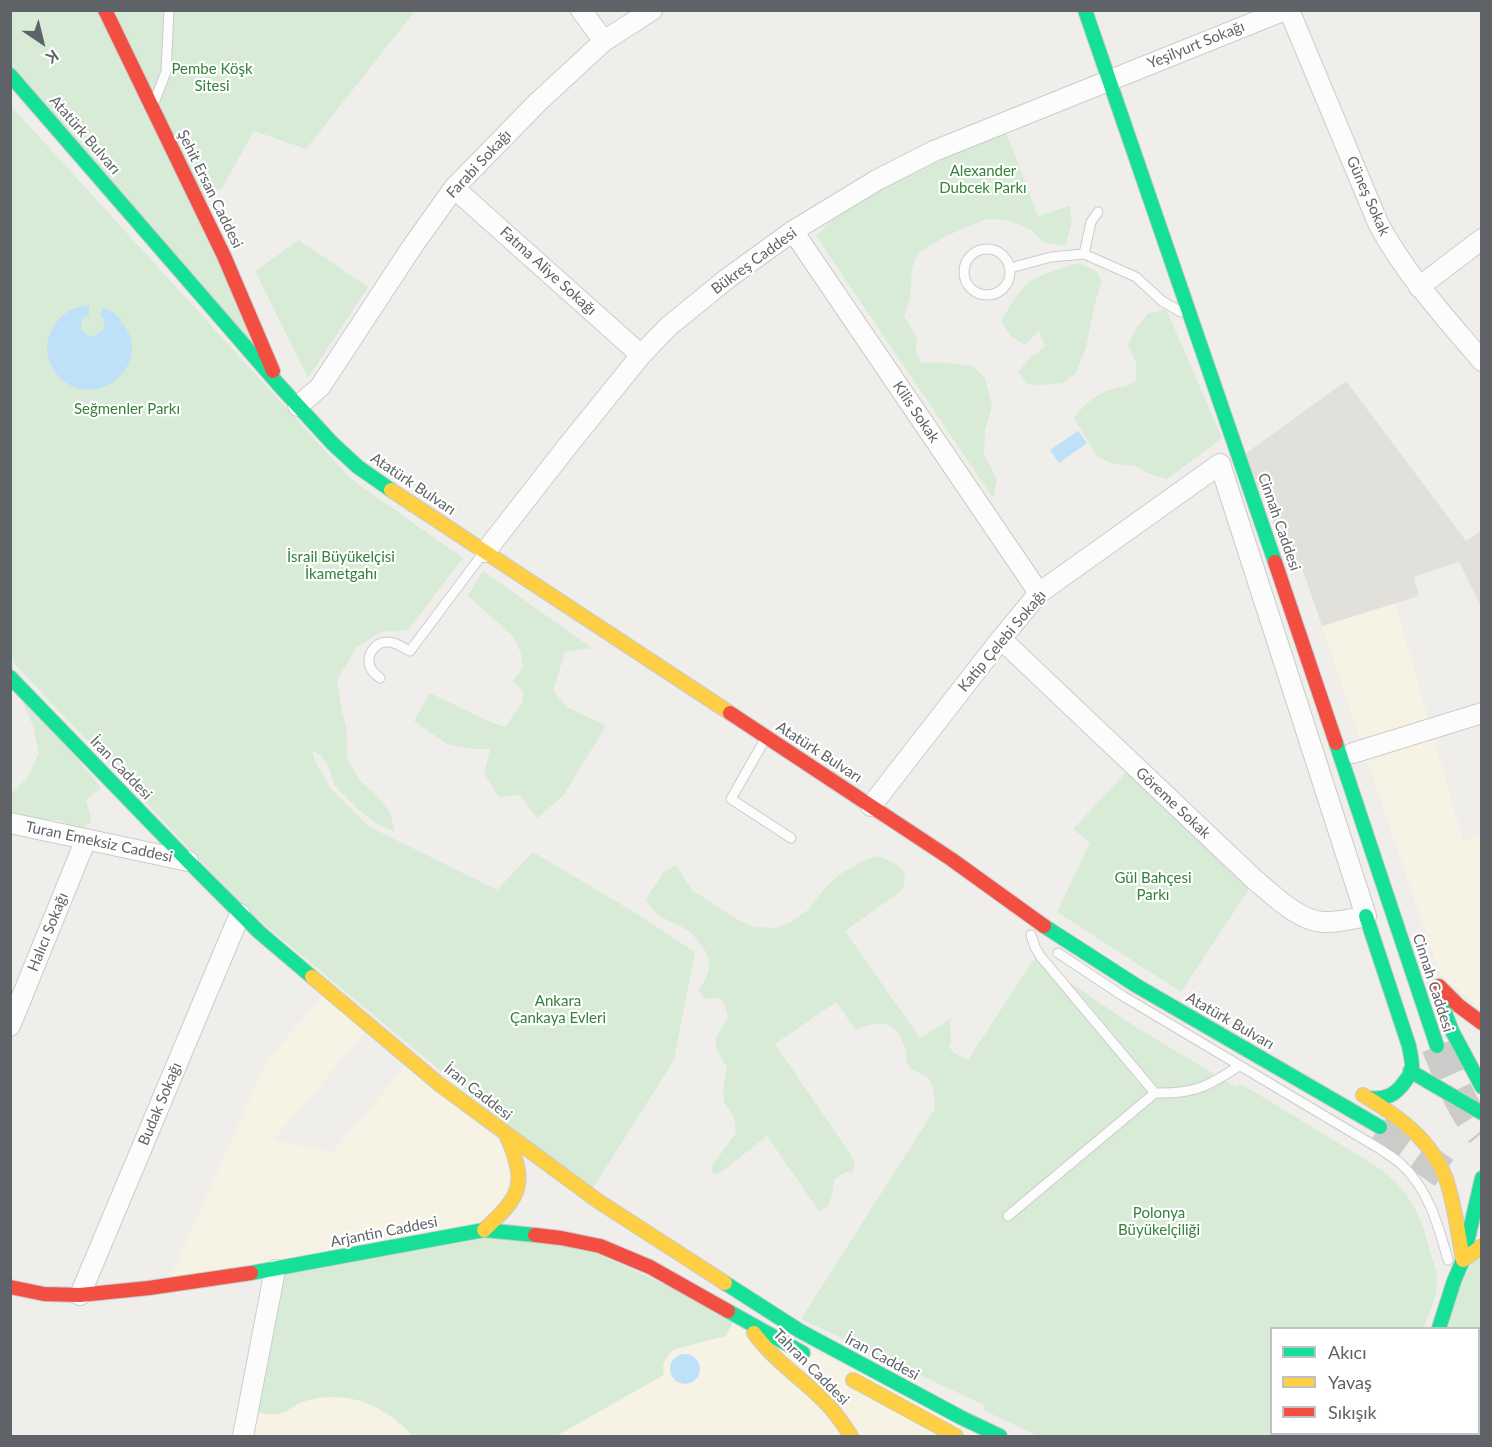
<!DOCTYPE html>
<meta charset="utf-8">
<style>
body{margin:0}
#map{position:relative;width:1492px;height:1447px;overflow:hidden;background:#efeeea;font-family:Lato,sans-serif}
canvas{display:block}
.frame{position:absolute;inset:0;border:12px solid #5f6368;pointer-events:none}
.legend{position:absolute;left:1270px;top:1327px;width:210px;height:108px;box-sizing:border-box;background:#fff;border:2px solid #bfc1c3;margin:0;padding:8px 10px;list-style:none;font-size:18px;color:#5f6368}
.legend li{display:flex;align-items:center;gap:12px;height:30px}
.legend b{width:30px;border:2px solid #bfc1c3}
.north{position:absolute;left:12px;top:12px;width:60px;height:60px;-webkit-text-stroke:4px #fff;paint-order:stroke;rotate:145deg;font-size:16px;font-weight:700;line-height:24px;text-align:center;color:#5f6368}
.north::after{content:'';display:block;margin:auto;width:21px;height:27px;background:#5f6368;clip-path:polygon(50% 0,100% 100%,50% 72%,0 100%)}
</style>
<div id="map">
<canvas width="1492" height="1447"></canvas>
<div class="frame"></div>
<ul class="legend">
<li><b style="height:8px;background:#16e098"></b>Akıcı</li>
<li><b style="height:8px;background:#ffcf43"></b>Yavaş</li>
<li><b style="height:8px;background:#f24e42"></b>Sıkışık</li>
</ul>
<div class="north">K</div>
</div>
<script>
const context = document.querySelector('canvas').getContext('2d');
context.lineJoin = 'round';
function fill(path, color) { context.fillStyle = color; context.fill(path, 'evenodd'); }
function stroke(path, color, width, dash) { context.strokeStyle = color; context.lineWidth = width; context.lineCap = dash ? 'butt' : 'round'; context.setLineDash(dash || []); context.stroke(path); }
function label(font, color, halo, rows, align = 'center') {
  context.font = font + ' Lato,sans-serif'; context.lineWidth = 4.5; context.setLineDash([]); context.textBaseline = 'middle'; context.strokeStyle = halo; context.fillStyle = color; for (const [text, x, y, turn = 0] of rows) {
    context.save(); context.translate(x, y); context.rotate((+turn || 0) * Math.PI / 180); context.textAlign = isNaN(turn) ? turn : align; if (halo) context.strokeText(text, 0, 0); context.fillText(text, 0, 0); context.restore();
  }
}
fill(new Path2D(`
 M1395 603 1463 841 1480 836 1481 839V1010L1439 972 1322 626Z
 M328 991 370 1026 273 1140 333 1152 411 1060 516 1158 498 1218 167 1285 267 1060Z
 M736 1316 1000 1436H556L663 1375 662 1370 664 1362 670 1353Z
 M325 1397 350 1398 369 1403 389 1414 409 1432 412 1436H243L248 1410 278 1415 303 1401Z`), '#f7f3e4');
fill(new Path2D(`
 M1346 381 1466 541 1481 531V607L1459 562 1414 577 1419 596 1322 626 1302 568 1292 552 1281 543 1245 454Z`), '#e2e0da');
fill(new Path2D(`
 M11 11H415L306 149 254 131 222 188 199 202 278 384 11 75Z
 M11 106 351 479 463 558 408 630 380 632 357 647 337 680 342 711 347 731V758L360 781 374 793 390 812 395 832 377 824 359 810 334 785 328 764 320 755 312 750 315 761 331 789 368 826 497 890 533 852 634 912 695 952 674 1060 593 1188 504 1123 248 911 11 660Z
 M1005 130 1038 216 1069 206 1072 222 1065 246 1044 242 1031 230 1008 220 986 219 946 236 917 254 912 269 910 298 904 316 917 337 916 351 921 363 938 362 973 366 985 378 992 406 985 430 984 454 997 480 993 498 816 236 840 212 895 182Z
 M299 240 368 287 308 378 255 271Z
 M1079 263 1096 271 1102 281 1095 303 1086 347 1076 373 1063 383 1038 385 1028 384 1018 372 1031 357 1045 347 1039 330 1025 345 1011 336 1001 321C1007 311 1020 288 1029 282 1041 274 1065 267 1079 263Z
 M1166 309 1222 438 1167 479 1147 473 1135 466 1114 464 1098 457 1074 419C1083 404 1096 394 1113 389 1123 386 1128 387 1136 380V363L1128 345 1136 328 1148 314Z
 M483 571 592 648 565 652 553 691 567 707 606 726 563 796 537 818 520 795 499 797 484 773 490 749H474L447 744 414 721 430 693 490 722 505 727 523 702V691L513 681 523 668 521 654 514 637 468 596Z
 M13 680 101 788C96 793 90 795 86 800 87 808 91 813 91 822L81 829 71 827 60 820H50L41 823 11 824V794L28 777 39 753 33 726Z
 M1133 765 1255 880 1181 992 1057 912 1090 843 1073 829Z
 M877 856C893 861 914 871 901 891L845 931 920 1038 950 1019 951 1040 949 1047 954 1053 968 1060 1034 959 1139 1029 1236 1087 1241 1084 1373 1164C1408 1188 1420 1211 1430 1252 1433 1260 1437 1270 1437 1279 1438 1293 1428 1315 1424 1328H1272V1434H1372L1369 1436H1038L983 1410 984 1405 801 1319 935 1109C934 1097 935 1082 924 1075 918 1072 912 1071 908 1065 906 1061 907 1055 906 1051 903 1043 899 1031 892 1027 882 1020 865 1025 856 1030L836 1002 775 1044 851 1155 855 1164 852 1172H845L834 1180 832 1194 829 1206 819 1211 767 1136 721 1172 715 1174 712 1172 711 1167 736 1133 734 1116 724 1102 723 1090 727 1068 717 1050 715 1039 728 1017 725 1005 719 998 708 999 702 997 699 989C713 970 713 957 697 940 694 936 690 932 687 930 676 923 663 920 654 911 651 908 649 903 646 899L664 872 676 865 692 890 741 922 755 927 776 928 791 922 808 910 824 889 840 874 863 861Z
 M484 1230 561 1238 736 1316 726 1336 675 1349C666 1356 661 1364 664 1375L556 1436H412C409 1431 404 1427 399 1423 373 1400 339 1391 305 1401 295 1404 285 1414 276 1414 267 1415 257 1412 248 1410L275 1270Z
 M1481 1246V1436H1389L1391 1434H1478V1328H1439Z`), '#d8ebd6');
fill(new Path2D(`
 M89 305V315L82 318 81 330 92 337 103 331 105 320 101 317 102 307C106 309 111 311 114 313 118 316 120 320 123 324 151 359 107 406 68 384 59 379 53 370 49 360 42 340 56 314 76 308 80 307 85 306 89 305Z
 M1078 431 1087 443 1059 463 1050 450Z
 M670 1369a15 15 0 1 1 30 0a15 15 0 1 1-30 0Z`), '#bfe0f9');
stroke(new Path2D(`
 M1437 1046C1450 1076 1461 1108 1482 1133
 M1380 1127 1444 1173`), '#cbcbca', 32, [32, 16]);
const lane = new Path2D(`
 M155 100 166 72 169 10
 M964 272a23 23 0 1 1 46 0a23 23 0 1 1-46 0Z
 M1084 254 1091 222 1098 212
 M1010 268 1051 257 1084 254 1136 277 1162 301 1181 312
 M380 678C376 675 372 672 370 667 366 656 374 642 387 642 395 641 403 648 410 651L481 556
 M764 741 731 799 791 838
 M1031 935 1035 947 1041 957 1155 1093C1194 1094 1207 1087 1239 1066
 M1058 953 1123 996 1380 1149C1387 1154 1394 1158 1400 1163 1428 1188 1438 1224 1448 1260
 M1008 1216 1155 1093`);
const street = new Path2D(`
 M581 10 604 41
 M1289 10 1378 223C1405 274 1445 317 1482 361
 M454 188 641 355
 M793 231 1039 593
 M1419 287 1482 239
 M298 406 320 387 412 247 454 188 538 102 604 41 652 10
 M485 552 566 448 641 355 669 326 728 278 793 231 877 180 934 151 1285 10
 M1353 753 1482 713
 M871 806 1001 639 1039 593 1220 464 1366 916C1352 919 1337 923 1323 922 1299 921 1273 895 1255 880L1001 639
 M10 823 188 861
 M10 1026 86 839
 M80 1295 240 914
 M243 1436 275 1270`);
const fast = new Path2D(`
 M1085 10 1275 562
 M10 75 278 384 332 443 358 467 391 490
 M10 677 188 861 259 932 312 977
 M1336 743 1437 1046
 M1366 916 1409 1046C1410 1052 1412 1060 1412 1066 1412 1071 1409 1076 1406 1080 1396 1095 1386 1100 1368 1098
 M1044 926 1137 986 1380 1127
 M1442 1005 1452 1031 1482 1087
 M1410 1071 1482 1113
 M251 1273 484 1230 535 1235
 M725 1283 800 1331 962 1418 1000 1436
 M728 1311 803 1353
 M1439 1328 1454 1281 1463 1260 1482 1178
 M1389 1436 1391 1434`);
const slow = new Path2D(`
 M391 490 730 713
 M312 977 439 1084 598 1201 725 1283
 M1363 1095C1398 1116 1431 1139 1446 1179 1455 1205 1458 1233 1463 1260L1482 1246
 M484 1230C523 1194 527 1184 506 1134
 M754 1333C775 1362 805 1380 829 1406 837 1415 844 1425 851 1436
 M853 1380 956 1436`);
const jam = new Path2D(`
 M105 10 224 256 273 371
 M1275 562 1336 743
 M730 713 951 859 1044 926
 M1439 986 1459 1006 1482 1023
 M535 1235 561 1238 600 1246 650 1267 728 1311
 M10 1287 44 1294 80 1295 149 1288 251 1273`);
stroke(lane, '#cbcccc', 11);
stroke(street, '#cbcccc', 22);
stroke(fast, '#cacacb', 16);
stroke(slow, '#cacacb', 16);
stroke(jam, '#cacacb', 16);
stroke(lane, '#fdfcfc', 9);
stroke(street, '#fdfcfc', 20);
stroke(fast, '#16e098', 14);
stroke(slow, '#ffcf43', 14);
stroke(jam, '#f24e42', 14);
label('15px', '#5f6368', '#fff', [
 ["Yeşilyurt Sokağı",1196,45,-22],
 ["Atatürk Bulvarı",85,135,49],
 ["Farabi Sokağı",479,164,-47],
 ["Şehit Ersan Caddesi",210,189,64],
 ["Güneş Sokak",1368,196,66],
 ["Bükreş Caddesi",754,261,-36],
 ["Fatma Aliye Sokağı",548,271,42],
 ["Kilis Sokak",916,412,56],
 ["Atatürk Bulvarı",413,484,34],
 ["Cinnah Caddesi",1279,522,71],
 ["Katip Çelebi Sokağı",1002,641,-50],
 ["Atatürk Bulvarı",819,752,33],
 ["İran Caddesi",121,768,46],
 ["Göreme Sokak",1173,803,43],
 ["Turan Emeksiz Caddesi",99,842,12],
 ["Halıcı Sokağı",48,932,-68],
 ["Cinnah Caddesi",1433,983,72],
 ["Atatürk Bulvarı",1230,1021,30],
 ["İran Caddesi",478,1092,38],
 ["Budak Sokağı",160,1104,-67],
 ["Arjantin Caddesi",384,1232,-11],
 ["İran Caddesi",882,1357,28],
 ["Tahran Caddesi",811,1367,45]
]);
label('15px', '#348238', '#fff', [
 ["Pembe Köşk",212,69],
 ["Sitesi",212,86],
 ["Alexander",983,171],
 ["Dubcek Parkı",983,188],
 ["Seğmenler Parkı",127,409],
 ["İsrail Büyükelçisi",341,557],
 ["İkametgahı",341,574],
 ["Gül Bahçesi",1153,878],
 ["Parkı",1153,895],
 ["Ankara",558,1001],
 ["Çankaya Evleri",558,1018],
 ["Polonya",1159,1213],
 ["Büyükelçiliği",1159,1230]
]);
</script>
